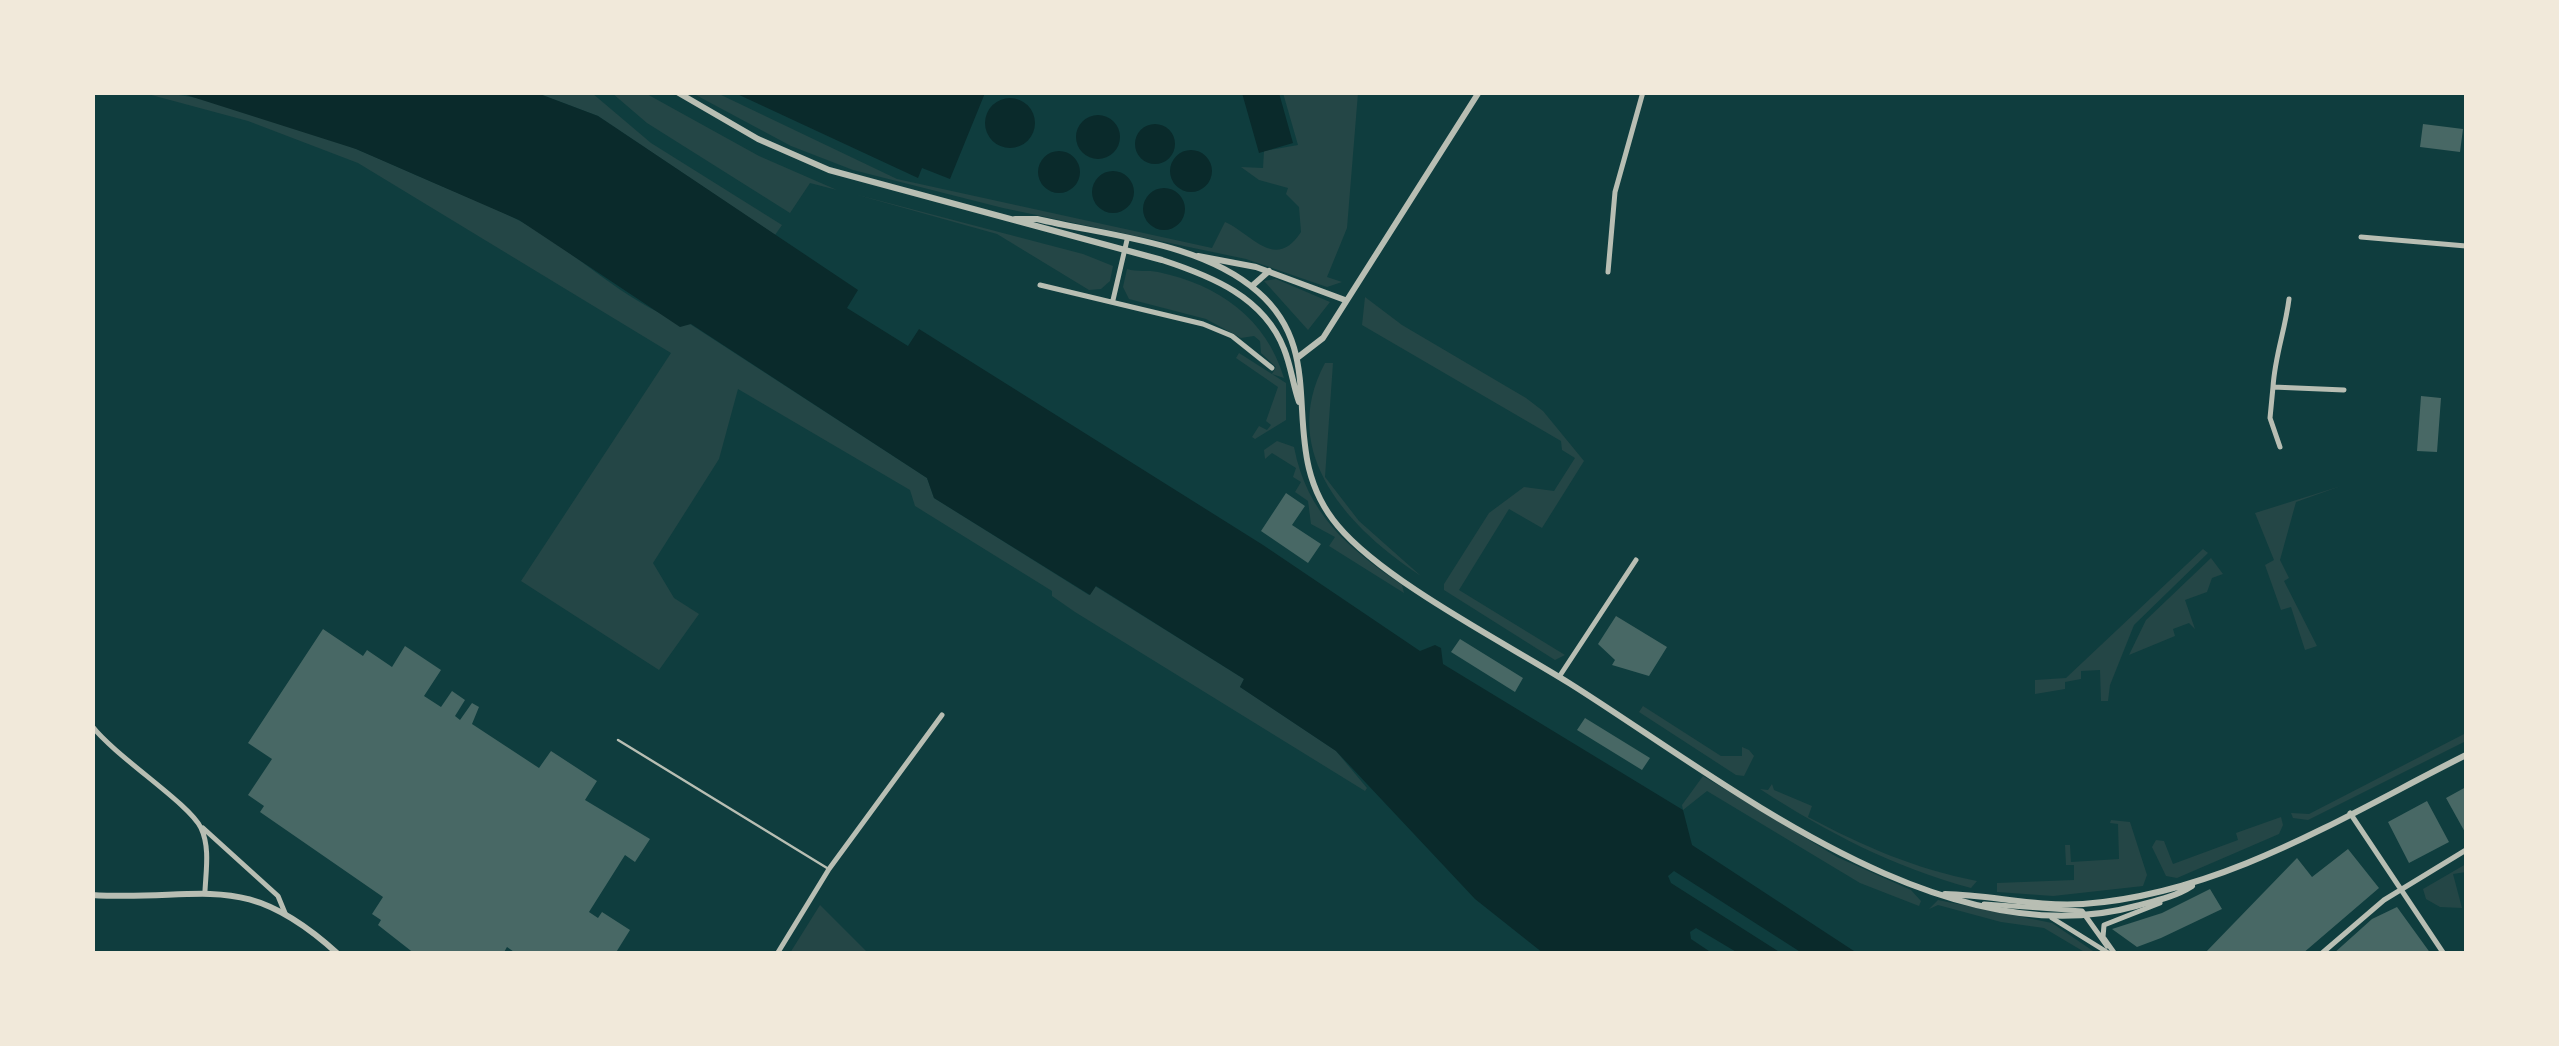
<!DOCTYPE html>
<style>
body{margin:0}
#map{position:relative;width:2559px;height:1046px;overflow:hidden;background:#0f3d3e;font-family:"Work Sans",sans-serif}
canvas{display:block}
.frame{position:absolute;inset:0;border:95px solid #f1e9da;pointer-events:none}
</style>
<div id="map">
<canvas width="2559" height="1046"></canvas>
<div class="frame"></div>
</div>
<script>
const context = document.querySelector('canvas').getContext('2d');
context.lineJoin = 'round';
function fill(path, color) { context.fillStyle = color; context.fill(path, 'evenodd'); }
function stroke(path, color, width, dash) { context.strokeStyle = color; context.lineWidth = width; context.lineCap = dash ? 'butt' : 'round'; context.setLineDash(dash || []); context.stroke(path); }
fill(new Path2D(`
 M144 93C232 92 351 146 432 182 467 197 503 210 536 230 585 260 635 310 690 324L927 478 934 498 1089 595 1095 586 1244 679 1240 687 1336 751 1367 788 1365 791 1075 612 1052 596V591L915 506 910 490 738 389 719 459 653 563 674 598 699 614 659 670 521 581 671 353 358 163 248 121Z
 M537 93H592L651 143 782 225 775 235 598 116Z
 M612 93H645L759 156 837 190 810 183 790 213 647 123Z
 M692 93H717L897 179 1212 248 1225 222C1251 233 1275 272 1301 232L1299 207 1286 194 1288 188 1259 180 1241 167 1263 168 1264 151 1298 145 1283 93H1358L1347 228 1327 277 1342 282 1327 287 1246 259 1003 208 853 170 791 146Z
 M854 194 1083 254 1113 266 1110 281 1101 289 1089 290 997 234Z
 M1127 269C1137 272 1148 270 1158 272 1219 285 1266 318 1284 378L1272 374 1276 367 1261 353 1260 341 1254 336 1241 338 1206 319 1129 299 1123 287Z
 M1276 279 1330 302 1308 330 1264 281Z
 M1365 297 1402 325 1526 398 1543 411 1584 461 1542 528 1509 509 1459 590 1565 655 1555 660 1444 590V584L1489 513 1524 487 1554 491 1575 458 1562 450 1561 441 1362 325Z
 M1239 353 1286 383V420L1255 439 1252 437 1259 426 1267 430 1271 425 1266 421 1278 387 1236 358Z
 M1325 363H1333L1325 477 1359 521 1421 576C1351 530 1276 454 1325 363Z
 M1277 441 1294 447C1307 514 1348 548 1402 585L1404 593 1329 546 1335 537 1311 524 1308 501 1295 492 1301 482 1293 477 1296 468 1272 453 1265 459 1264 450Z
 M2341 486 2296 502 2280 560 2289 578 2284 581 2317 646 2305 650 2291 607 2281 610 2265 565 2274 560 2255 513Z
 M2203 549 2208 553 2134 625 2110 685 2108 701H2101L2100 670 2081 671V679L2065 682V689L2035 694V680L2066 678Z
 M2211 558 2223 574 2212 578 2207 592 2185 600 2195 629 2189 623 2173 629 2175 636 2129 655 2146 620Z
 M1643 706 1721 756H1742V747L1749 750 1754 756 1744 776 1736 775 1639 712Z
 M2466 733V741L2308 820 2293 818 2291 813 2309 814Z
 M1703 776 1837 857 1911 890 1921 901 1919 906 1860 883 1707 791 1683 810 1682 805Z
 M1772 784 1774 790 1812 806 1808 817C1863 846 1915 869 1977 881L1971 888C1893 867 1828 833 1760 789L1768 790Z
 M2281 817 2283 825 2279 834 2177 878 2166 876 2152 847 2156 840 2164 841 2173 864 2238 840 2236 833Z
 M2111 820 2130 822 2147 875 2143 886 2053 896 1997 892V883L2074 880V865H2066L2065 845H2070L2071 862 2119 859 2118 824 2110 823Z
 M2466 864V872L2453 874 2462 908 2440 907 2426 899 2423 889Z
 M1938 900 2052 923 2096 953H2086L2044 928 2001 922 1938 905 1929 909Z
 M820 905 868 953H790Z`), '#244646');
fill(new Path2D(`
 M180 93H537L598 116 858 290 847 308 908 346 919 329 1263 545 1420 651 1435 645 1441 648 1443 664 1683 810 1692 845 1857 953H1802L1674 871 1668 876 1671 883 1781 953H1738L1696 928 1690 932 1691 939 1712 953H1543L1475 899 1336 751 1240 687 1244 679 1096 586 1090 595 934 498 927 478 691 324 680 327 519 220 356 149Z
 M735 93 985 92V93L950 179 922 168 918 178Z
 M1242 93H1279L1293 143 1259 153Z
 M985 123a25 25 0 1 1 50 0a25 25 0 1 1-50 0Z
 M1076 137a22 22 0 1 1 44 0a22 22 0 1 1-44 0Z
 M1135 144a20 20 0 1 1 40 0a20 20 0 1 1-40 0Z
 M1170 171a21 21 0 1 1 42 0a21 21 0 1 1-42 0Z
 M1038 172a21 21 0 1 1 42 0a21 21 0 1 1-42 0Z
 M1092 192a21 21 0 1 1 42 0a21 21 0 1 1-42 0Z
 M1143 209a21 21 0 1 1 42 0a21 21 0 1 1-42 0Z`), '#0a2a2b');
fill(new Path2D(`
 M2423 124 2463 129 2460 152 2420 147Z
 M2421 396 2441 398 2437 452 2417 451Z
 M1286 493 1305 506 1292 525 1321 544 1308 563 1261 531Z
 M1616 616 1667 647 1649 676 1612 665 1615 660 1598 644Z
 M323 629 363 656 367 650 392 667 405 646 441 670 424 696 441 707 452 691 465 700 455 716 460 720 472 703 479 707 472 724 539 768 551 751 597 781 585 800 650 839 635 862 625 855 589 912 598 918 602 912 630 930 615 954H517L507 947 503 954H415L378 925 381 920 372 914 383 897 260 812 264 806 248 795 272 759 248 743Z
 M1460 639 1523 678 1515 692 1451 652Z
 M1585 718 1650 758 1642 770 1577 730Z
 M2466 787V834L2446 798Z
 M2427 801 2449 842 2409 863 2388 822Z
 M2348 849 2379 888 2302 954H2204L2297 858 2312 877Z
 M2210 889 2222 909 2161 938 2137 947 2112 929 2162 913Z
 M2397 907 2431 954H2333L2372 919Z`), '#486865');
stroke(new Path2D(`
 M618 740 827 868`), '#b8beb3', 2.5);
stroke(new Path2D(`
 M2361 237 2466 246
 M1608 272 1615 192 1643 92
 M1040 285 1203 324 1232 336 1272 368
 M2289 299C2285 331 2275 355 2273 387L2344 390
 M1113 300 1127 240
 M2273 387 2270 418 2280 447
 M1559 677 1636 560
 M92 726C116 757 190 804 201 828 210 847 206 870 205 891
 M2350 813 2444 954
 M203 828 278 896 285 913
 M1984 904 2082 911 2107 946
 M2052 918 2110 954
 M777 954 829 869 942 715
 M2115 954 2103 937 2104 925 2160 903
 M2321 954 2384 900 2466 850`), '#b8beb3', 5);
stroke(new Path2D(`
 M677 92 758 139 829 170 1162 260C1211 276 1264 297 1284 349 1291 366 1293 385 1299 402
 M1015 219H1037C1108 236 1201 242 1258 292 1334 358 1272 448 1338 526 1384 581 1505 643 1569 683 1725 781 1942 960 2136 906 2155 901 2175 897 2192 886
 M1198 256 1256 267 1345 300
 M1252 286 1269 271
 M1297 358 1323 338 1479 92
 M1945 894C1992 895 2035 907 2083 904 2222 894 2344 816 2466 755
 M92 895C203 902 243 867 338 954`), '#b8beb3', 6);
</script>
